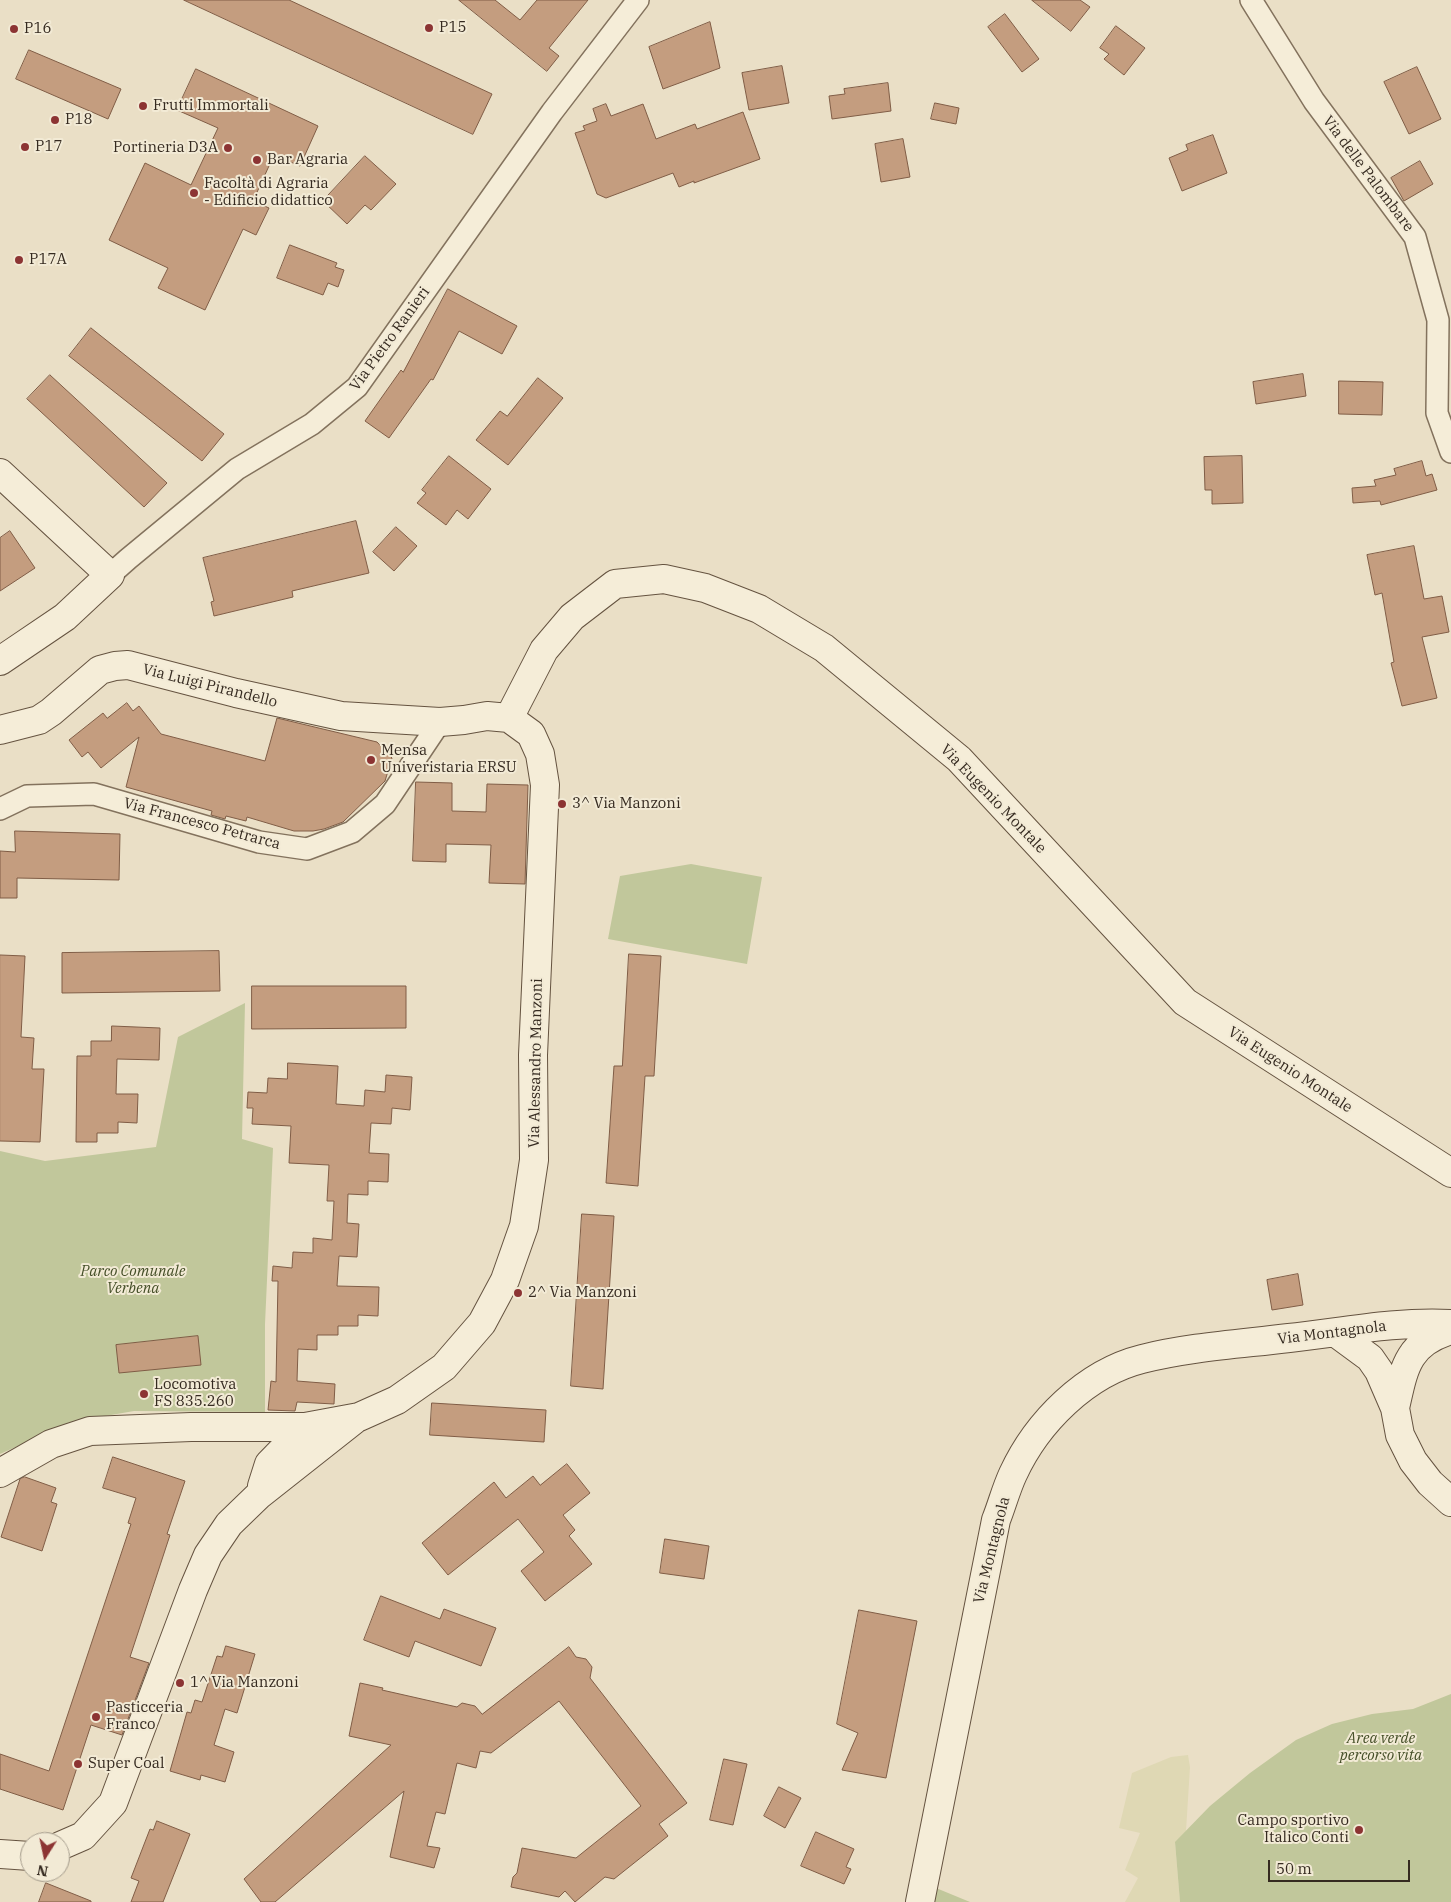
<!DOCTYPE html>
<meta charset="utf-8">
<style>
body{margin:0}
#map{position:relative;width:1451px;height:1902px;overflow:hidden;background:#eadfc6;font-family:"IBM Plex Serif",serif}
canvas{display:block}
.north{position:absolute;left:20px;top:1832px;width:50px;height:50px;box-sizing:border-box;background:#f2ead5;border:1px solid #a69d8d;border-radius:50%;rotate:190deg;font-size:14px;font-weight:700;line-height:20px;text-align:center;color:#352a20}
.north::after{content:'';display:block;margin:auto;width:18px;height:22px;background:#8c3433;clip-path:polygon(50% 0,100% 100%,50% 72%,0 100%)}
.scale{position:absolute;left:1268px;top:1860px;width:142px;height:22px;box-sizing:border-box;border:2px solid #352a20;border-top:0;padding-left:6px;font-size:15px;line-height:18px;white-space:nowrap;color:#352a20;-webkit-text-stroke:4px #f2ead5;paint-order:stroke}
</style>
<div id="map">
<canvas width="1451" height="1902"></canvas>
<div class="north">N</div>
<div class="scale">50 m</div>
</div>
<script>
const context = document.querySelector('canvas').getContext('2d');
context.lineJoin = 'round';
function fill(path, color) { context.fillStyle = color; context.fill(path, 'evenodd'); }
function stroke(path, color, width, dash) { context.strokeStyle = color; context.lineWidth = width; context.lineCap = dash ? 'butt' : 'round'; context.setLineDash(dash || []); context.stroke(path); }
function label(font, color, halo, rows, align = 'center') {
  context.font = font + ' "IBM Plex Serif",serif'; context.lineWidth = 4; context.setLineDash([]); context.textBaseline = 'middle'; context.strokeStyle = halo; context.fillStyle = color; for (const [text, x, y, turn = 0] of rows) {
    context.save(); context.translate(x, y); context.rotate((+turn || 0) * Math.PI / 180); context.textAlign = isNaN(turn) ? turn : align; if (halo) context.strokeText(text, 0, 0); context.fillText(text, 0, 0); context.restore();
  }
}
fill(new Path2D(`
 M1188 1755 1190 1767 1186 1831 1175 1843 1180 1902H1125L1138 1878 1125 1870 1140 1833 1119 1828 1132 1773 1171 1757Z`), '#dfd8b4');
fill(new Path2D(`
 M691 864 762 877 747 964 608 939 620 876Z
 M245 1003 242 1139 273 1148 265 1324V1412L134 1411 71 1422 0 1454V1151L45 1161 156 1147 178 1037Z
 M1451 1694V1902H1180L1175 1842 1210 1806 1250 1773 1296 1740 1332 1724 1372 1714 1413 1709Z
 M936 1888 970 1902H932Z`), '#c1c79b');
const building = new Path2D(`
 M184 0H289L492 94 473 134Z
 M459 0H495L520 20 537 0H588L549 48 559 56 547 71Z
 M1032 0H1080L1090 7 1071 31Z
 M1005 14 1039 59 1022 72 988 27Z
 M710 22 720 68 663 89 649 47Z
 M1116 26 1145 48 1124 75 1104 59 1109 54 1100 48Z
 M29 50 121 89 108 119 16 79Z
 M782 66 789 103 749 110 742 73Z
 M1417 67 1441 119 1409 134 1384 82Z
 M196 69 318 126 300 166 274 155 253 201 269 208 256 235 243 229 205 310 158 288 168 268 109 240 145 163 191 185 218 128 177 110Z
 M888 83 891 111 832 119 829 96 845 94 844 89Z
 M935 103 959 108 956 124 931 119Z
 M606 104 611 116 643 104 656 139 695 124 697 129 743 112 760 159 694 183V181L679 187 673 173 606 198 597 194 575 133 585 130 583 126 597 121 593 109Z
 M1213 135 1227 173 1182 191 1169 158 1188 150 1186 145Z
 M903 139 910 177 881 182 875 144Z
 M365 156 396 184 371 210 365 205 347 224 323 201Z
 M1420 161 1433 184 1404 201 1391 178Z
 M290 245 337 263 335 267 344 270 338 287 328 283 323 295 277 278Z
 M448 289 517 326 502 354 459 331 433 380 431 379 389 438 365 421 401 370 403 372Z
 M91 328 224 434 202 461 69 356Z
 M1303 374 1306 396 1256 404 1253 382Z
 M50 375 167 483 144 507 27 399Z
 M538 378 563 398 508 465 476 440 500 411 507 416Z
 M1339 381 1383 382 1382 415 1339 414Z
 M449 456 491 489 468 519 457 510 446 525 417 503 426 493 422 490Z
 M1242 456 1243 503 1212 504V490H1205L1204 457Z
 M1422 461 1426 476 1432 474 1437 490 1381 505 1380 501 1353 503 1352 488 1376 486 1374 480 1396 475 1394 469Z
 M356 521 369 573 292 591 293 597 214 616 211 602 214 601 203 558Z
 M396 527 417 546 394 571 373 552Z
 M10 531 35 568 0 591V538Z
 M1414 546 1424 599 1442 596 1449 632 1422 637 1437 698 1402 706 1391 663 1394 662 1382 593 1375 595 1367 555Z
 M127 703 133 711 139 706 161 734 265 761 277 718 377 742 392 758 385 781 343 822 324 829 313 831H294L247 817 246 821 226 816 225 819 211 815 212 811 126 787 139 737 101 768 88 752 82 757 69 740 103 713 107 718Z
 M416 782 452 783V811L486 812 487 784 528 785 525 884 489 883 491 845 446 844V862L413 861Z
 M15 831 120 834 119 880 17 878V898H0V851L15 852Z
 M219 951 220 991 62 993V953Z
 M629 954 661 956 654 1076H645L638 1186 606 1183 614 1066H622Z
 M0 955 25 956 21 1037 34 1038 32 1069H44L40 1142 0 1141Z
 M252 986H406V1028L252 1029Z
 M112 1026 160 1028 159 1060 117 1059 116 1094H138L137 1123 118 1122V1133H97V1142H76L77 1056H91V1041H111Z
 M288 1063 338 1066 336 1104 364 1106 365 1090 385 1092 386 1075 412 1077 410 1110 392 1108 391 1124 371 1123 369 1153 389 1154 388 1182 368 1181V1195L348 1194 347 1223 359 1224 357 1257 339 1256 337 1286 379 1287 378 1316 358 1315V1326H338V1335H317V1350L298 1349 297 1381 335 1384 334 1404 297 1402 295 1411 268 1410 271 1381 276 1382 278 1281H272L273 1266 292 1268 293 1252 313 1253V1238L332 1240 334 1201H327L329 1165 289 1163 291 1126 252 1124 253 1108H247L248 1092 267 1093 268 1078 287 1079Z
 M582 1214 614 1216 603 1389 571 1386Z
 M1298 1274 1303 1305 1272 1310 1267 1280Z
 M198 1336 201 1365 119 1373 116 1345Z
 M432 1403 546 1410 544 1442 430 1435Z
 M113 1457 185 1481 167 1534 170 1535 130 1657 149 1663 122 1735 91 1725 63 1810 0 1789V1754L49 1771 131 1524 128 1523 136 1498 103 1488Z
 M567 1464 590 1493 563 1515 575 1530 569 1536 592 1564 545 1601 521 1571 544 1552 518 1519 448 1575 422 1543 494 1482 506 1498 533 1476 540 1485Z
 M25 1477 56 1488 51 1502 57 1504 42 1551 1 1537 20 1479Z
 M665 1539 709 1546 704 1579 660 1573Z
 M381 1596 440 1619 444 1609 496 1628 481 1666 415 1641 409 1657 364 1640Z
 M859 1610 917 1621 886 1778 842 1770 858 1733 837 1724Z
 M226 1646 255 1654 237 1713 225 1709 214 1745 234 1752 225 1782 201 1775 200 1780 170 1771 187 1712 191 1713 195 1700 202 1702 217 1656 222 1657Z
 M569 1647 576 1657 586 1659 592 1667 590 1678 687 1803 659 1824 668 1836 614 1879 605 1877 575 1902 565 1891 559 1897 511 1887 513 1877 517 1873 522 1848 576 1858 641 1806 559 1701 491 1753 480 1751 476 1768 457 1763 445 1814 436 1812 427 1846 440 1848 434 1868 390 1857 404 1791 275 1902H261L244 1879 391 1745 349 1736 360 1683 383 1688 382 1690 457 1707 462 1703 475 1706 482 1714Z
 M724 1759 747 1764 733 1825 710 1820Z
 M779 1787 801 1798 785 1828 764 1816Z
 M157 1821 190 1834 163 1902H131L139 1881 131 1878 150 1829 153 1830Z
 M816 1832 854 1849 846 1867 851 1869 844 1884 801 1866Z
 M46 1883 91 1901V1902H39Z`);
fill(building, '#c49d7f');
stroke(building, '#805d46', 1);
const street = new Path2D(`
 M1251 0 1314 101 1415 237 1438 320 1437 413 1451 452
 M110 575 128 559 237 469 312 424 357 387 552 112 638 0
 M0 809 27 796 94 794 259 842 307 849 352 832 385 804 440 722`);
const secondary = new Path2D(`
 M0 473 110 575 65 617 0 661
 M509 718 544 650 572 617 615 584 664 579 705 588 759 609 824 648 959 759 1185 1002 1451 1173
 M0 730 39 720 51 712 100 670 115 666 128 665 236 693 341 716 440 722 464 720 487 716 509 718 531 734 540 754 545 785 533 1055 534 1160 524 1226 505 1280 482 1323 444 1367 397 1400 359 1417 305 1427H191L90 1431 51 1444 0 1473
 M1336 1333 1370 1358 1379 1371 1395 1408 1400 1435 1413 1461 1430 1483 1451 1502
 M1395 1408C1404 1368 1407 1343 1451 1330
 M262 1486 269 1464 305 1427
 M60 1846 83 1836 113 1803 193 1590 208 1555 229 1524 259 1495 354 1420
 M0 1854 30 1856
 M920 1902 996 1520C1002 1505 1006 1489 1013 1474 1037 1422 1086 1373 1142 1359 1190 1347 1240 1344 1289 1338 1343 1332 1396 1321 1451 1324`);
stroke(street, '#83725d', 24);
stroke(secondary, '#655340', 30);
stroke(street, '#f5edd8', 21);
stroke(secondary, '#f5edd8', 28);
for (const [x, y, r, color] of [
 [429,28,5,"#8c3433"],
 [14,29,5,"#8c3433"],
 [143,106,5,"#8c3433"],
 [55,120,5,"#8c3433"],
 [25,147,5,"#8c3433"],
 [228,148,5,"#8c3433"],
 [257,160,5,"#8c3433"],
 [194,193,5,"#8c3433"],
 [19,260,5,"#8c3433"],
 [371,760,5,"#8c3433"],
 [562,804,5,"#8c3433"],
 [518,1293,5,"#8c3433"],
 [144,1394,5,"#8c3433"],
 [180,1683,5,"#8c3433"],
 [96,1717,5,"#8c3433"],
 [78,1764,5,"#8c3433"],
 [1359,1830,5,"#8c3433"]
]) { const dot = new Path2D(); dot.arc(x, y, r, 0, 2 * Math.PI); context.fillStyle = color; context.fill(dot); stroke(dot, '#f2ead5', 2); }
label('15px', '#352a20', '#f2ead5', [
 ["P15",439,28],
 ["P16",24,29],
 ["Frutti Immortali",153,106],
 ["P18",65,120],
 ["P17",35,147],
 ["Portineria D3A",218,148,"right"],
 ["Bar Agraria",267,160],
 ["Facoltà di Agraria",204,184],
 ["- Edificio didattico",204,201],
 ["P17A",29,260],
 ["Mensa",381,751],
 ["Univeristaria ERSU",381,768],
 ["3^ Via Manzoni",572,804],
 ["2^ Via Manzoni",528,1293],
 ["Locomotiva",154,1385],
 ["FS 835.260",154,1402],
 ["1^ Via Manzoni",190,1683],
 ["Pasticceria",106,1708],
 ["Franco",106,1725],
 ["Super Coal",88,1764],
 ["Campo sportivo",1349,1821,"right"],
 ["Italico Conti",1349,1838,"right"]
], 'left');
label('15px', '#352a20', '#f2ead5', [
 ["Via delle Palombare",1368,174,53],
 ["Via Pietro Ranieri",390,339,-54],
 ["Via Luigi Pirandello",210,686,14],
 ["Via Eugenio Montale",993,799,46],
 ["Via Francesco Petrarca",202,824,15],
 ["Via Alessandro Manzoni",536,1063,-89],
 ["Via Eugenio Montale",1290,1070,33],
 ["Via Montagnola",1332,1333,-7],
 ["Via Montagnola",992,1550,-76]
]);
label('italic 15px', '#454f28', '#f2ead5', [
 ["Parco Comunale",133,1272],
 ["Verbena",133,1289],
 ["Area verde",1381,1739],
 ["percorso vita",1381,1756]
]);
</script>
